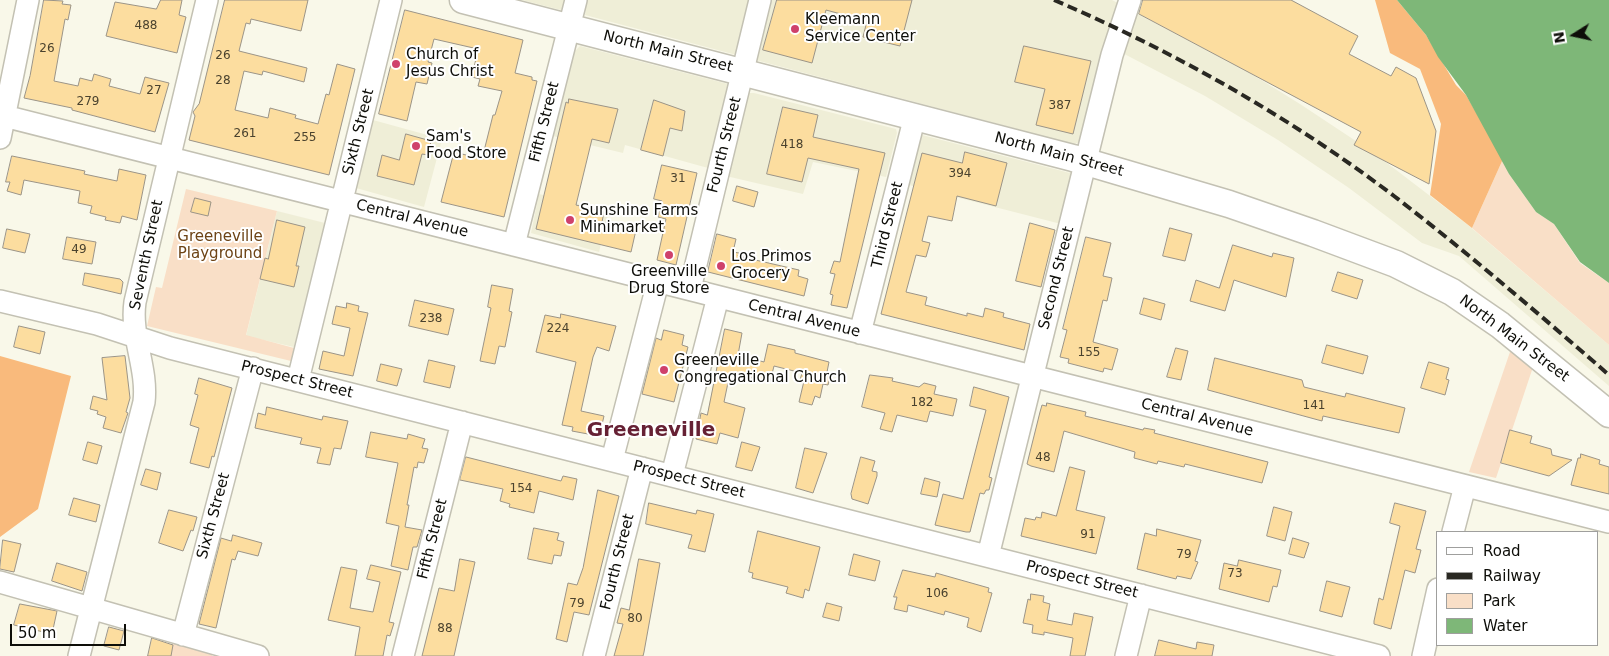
<!DOCTYPE html>
<style>
body{margin:0}
#map{position:relative;width:1609px;height:656px;overflow:hidden;background:#f9f8e9;font-family:"DejaVu Sans",sans-serif}
canvas{display:block}
.legend{position:absolute;left:1436px;top:531px;width:162px;height:115px;box-sizing:border-box;background:#fff;border:1px solid #9f9f9d;margin:0;padding:6px 9px;list-style:none;font-size:15px;color:#0e0e09}
.legend li{display:flex;align-items:center;gap:10px;height:25px}
.legend b{width:25px;border:1px solid #9f9f9d}
.north{position:absolute;left:1549px;top:10px;width:50px;height:50px;-webkit-text-stroke:4px #fff;paint-order:stroke;rotate:260deg;font-size:14px;font-weight:700;line-height:20px;text-align:center;color:#0e0e09}
.north::after{content:'';display:block;margin:auto;width:18px;height:22px;background:#0e0e09;clip-path:polygon(50% 0,100% 100%,50% 72%,0 100%)}
.scale{position:absolute;left:10px;top:624px;width:116px;height:22px;box-sizing:border-box;border:2px solid #0e0e09;border-top:0;padding-left:6px;font-size:15px;line-height:18px;white-space:nowrap;color:#0e0e09;-webkit-text-stroke:4px #fff;paint-order:stroke}
</style>
<div id="map">
<canvas width="1609" height="656"></canvas>
<ul class="legend">
<li><b style="height:6px;background:#fff"></b>Road</li>
<li><b style="height:6px;background:#292822"></b>Railway</li>
<li><b style="height:14px;background:#f9dfc7"></b>Park</li>
<li><b style="height:14px;background:#7eb778"></b>Water</li>
</ul>
<div class="north">N</div>
<div class="scale">50 m</div>
</div>
<script>
const context = document.querySelector('canvas').getContext('2d');
context.lineJoin = 'round';
function fill(path, color) { context.fillStyle = color; context.fill(path, 'evenodd'); }
function stroke(path, color, width, dash) { context.strokeStyle = color; context.lineWidth = width; context.lineCap = dash ? 'butt' : 'round'; context.setLineDash(dash || []); context.stroke(path); }
function label(font, color, halo, rows, align = 'center') {
  context.font = font + ' "DejaVu Sans",sans-serif'; context.lineWidth = 4; context.setLineDash([]); context.textBaseline = 'middle'; context.strokeStyle = halo; context.fillStyle = color; for (const [text, x, y, turn = 0] of rows) {
    context.save(); context.translate(x, y); context.rotate((+turn || 0) * Math.PI / 180); context.textAlign = isNaN(turn) ? turn : align; if (halo) context.strokeText(text, 0, 0); context.fillText(text, 0, 0); context.restore();
  }
}
fill(new Path2D(`
 M522 0H567L564 9 561 10Z
 M587 0H1112L1250 73 1300 104 1374 153 1468 225 1609 345V386L1459 256 1422 243 1349 188 1278 140 1205 96 1107 45 1080 142 1074 144 585 15Z
 M580 46 728 84 708 168 625 145 623 153 553 136 573 53Z
 M748 93H754L896 129 897 133 886 177 813 162 803 194 726 176Z
 M373 120 442 139 424 207 356 188Z
 M922 135 1070 173 1072 177 1061 224 909 185Z
 M539 194 609 211 599 252 531 233Z
 M277 211 325 223 294 347 246 336Z`), '#efeed7');
fill(new Path2D(`
 M1503 159 1509 174 1536 212 1554 224 1580 263 1609 283V345L1472 228Z
 M186 189 277 211 246 335 294 348 291 361 147 326 156 287 162 288Z
 M1511 349 1533 367 1496 478 1469 472Z
 M174 638 214 649 212 656H169Z`), '#f9dfc7');
fill(new Path2D(`
 M1375 0H1397L1426 35 1456 85 1466 95 1503 159 1472 228 1430 195 1441 124 1420 69 1390 53Z
 M0 356 71 376 38 509 0 537Z`), '#f9ba7c');
fill(new Path2D(`
 M1397 0H1609V283L1580 262 1554 224 1536 212 1509 174 1466 95 1438 57 1426 35Z`), '#7eb778');
const building = new Path2D(`
 M44 0 63 1 62 4 71 5 68 20 65 19 54 81 78 86 80 78 92 81 94 74 111 79 109 86 140 94 145 77 169 83 155 132 72 110V108L24 98 30 76Z
 M161 0H182L179 15 186 17 177 53 106 36 115 2 156 9Z
 M225 0H308L301 31 251 19 250 24 246 23 239 51 307 68 304 82 263 71 262 75 244 71 235 110 268 118 270 108 296 115 295 118 318 124 326 94 329 95 337 64 355 69 329 175 189 140 195 116 193 112 199 104Z
 M777 0H912L900 46 863 37 867 21 826 10 812 63 763 50Z
 M1143 0H1291L1358 36 1349 54 1391 76 1396 67 1416 78 1436 131 1429 184 1354 145 1361 132 1139 14Z
 M405 10 523 40 515 73 532 77V80L537 81 504 217 441 202 454 152 482 159 493 115H495L502 91 478 86 480 79 472 77 478 49 434 39 428 62 432 63 427 84 416 82 407 121 379 114Z
 M1024 46 1091 61 1073 134 1036 125 1045 89 1015 82Z
 M569 99 618 109 609 143 592 139 576 205 604 212 602 222 636 230 631 252 536 229 566 102 568 103Z
 M654 100 685 111 682 131 670 128 663 156 641 150Z
 M783 107 818 115 813 137 885 153 847 308 831 305 833 295 830 294 835 274 830 273 834 261 840 262 859 169 808 158 802 182 767 174Z
 M406 134 431 141 428 155 422 154 414 185 377 176 382 155 399 160Z
 M965 152 1007 163 996 206 957 196 952 221 928 216 922 241 930 243 926 257 916 255 906 292 927 297 925 305 967 316V313L983 317 985 308 1004 313 1003 317 1030 324 1024 350 881 314 922 153 962 163Z
 M12 156 85 171 84 174 117 181 119 169 146 175 137 220 122 216 120 223 105 220 106 217 90 213 92 206 78 203 80 191 24 180 21 195 7 191 10 182H6Z
 M662 165 697 173 676 265 657 260 666 219 658 217 662 201 654 199Z
 M737 186 758 192 754 207 733 201Z
 M195 198 211 202 208 216 191 212Z
 M277 220 305 227 296 266H299L294 287 260 279 265 258 268 259Z
 M1030 223 1055 230 1041 287 1016 281Z
 M1170 228 1192 234 1185 261 1163 256Z
 M7 229 30 234 25 253 3 248Z
 M717 234 736 239 733 252 739 253 738 256 799 270 798 276 808 279 804 296 708 272Z
 M67 237 96 242 92 264 63 259Z
 M1086 237 1111 243 1103 276 1112 278 1107 301 1103 300 1093 342 1118 349 1112 370 1104 368 1103 372 1068 363 1069 359 1060 357 1067 330 1063 329Z
 M1233 245 1272 257 1273 253 1294 258 1286 297 1234 280 1225 311 1190 301 1196 280 1219 288Z
 M1338 272 1363 280 1357 299 1332 291Z
 M85 273 120 279 123 282 121 294 83 285Z
 M492 285 513 289 509 311 512 312 505 347 499 346 495 364 480 361 491 308 488 307Z
 M1144 298 1165 304 1161 320 1140 314Z
 M415 300 454 309 448 335 409 326Z
 M347 303 359 306 358 311 368 313 353 376 319 369 323 351 344 356 350 328 332 324 336 306 346 308Z
 M561 314 616 326 609 351 597 347 593 357 581 411 604 416 600 433 589 430 588 434 572 431 573 427 562 425 576 362 536 352 545 315 560 318Z
 M19 326 45 332 40 354 14 347Z
 M725 329 742 333 738 355 764 362 768 344 795 350V353L829 362 827 372 831 373 828 385 823 384 820 398 815 396 812 405 799 402 804 381 800 380 802 373 774 366 770 382 730 373 724 402 745 408 738 438 720 433 717 444 696 439 701 413 707 415Z
 M664 330 684 335 682 345 688 347 674 402 642 394 656 338 661 340Z
 M1327 345 1368 356 1363 374 1322 363Z
 M1176 348 1188 351 1181 380 1167 377Z
 M125 356 130 398 126 412 128 413 121 433 103 428 106 417 97 414 98 411 90 409 93 396 107 400 102 358Z
 M1215 358 1302 380 1304 387 1345 397 1346 393 1405 408 1399 433 1323 416 1322 421 1208 390Z
 M429 360 455 366 450 388 424 382Z
 M1429 362 1449 368 1446 379 1449 380 1445 395 1421 388Z
 M381 364 402 369 397 386 377 381Z
 M870 375 893 378 892 381 919 387 924 383 936 386 934 394 957 399 953 416 930 411 927 422 897 415 892 432 880 429 885 413 862 407Z
 M199 378 232 388 214 457 212 456 209 468 190 463 199 428 190 425 198 395 195 394Z
 M974 387 1009 397 989 477 992 478 989 490H986L984 494 980 493 970 532H966L935 525 943 494 963 499 986 410 970 406Z
 M1047 403 1086 412 1085 416 1143 430 1144 428 1155 430 1154 433 1268 462 1262 483 1185 464 1184 467 1158 461 1157 464 1134 458 1135 452 1064 431 1054 472 1031 466 1027 464 1040 412 1042 405 1046 406Z
 M267 407 322 420 323 416 348 421 341 449 334 448 330 465 317 463 321 448 300 444 302 438 255 428 258 413 265 415Z
 M1510 430 1532 436 1530 443 1551 449 1552 455 1572 460 1549 476 1501 463Z
 M371 432 407 439 408 434 425 439 422 448 428 449 424 463 418 462 417 468 414 467 407 505H409L405 527 422 530 417 547H413L408 570 391 566 399 526 386 523 398 463 366 457Z
 M88 442 102 446 97 464 83 460Z
 M742 442 760 447 752 471 736 467Z
 M805 448 827 453 813 493 796 488Z
 M1581 454 1600 460 1599 464 1609 467V494L1571 485 1578 458H1580Z
 M466 457 561 481 563 476 577 479 573 500 539 491 534 513 509 507 510 504 500 501 503 489 460 480Z
 M861 457 875 461 872 471 877 472V476L868 504 852 499 851 494Z
 M1070 467 1085 471 1076 510 1105 517 1096 554 1021 536 1025 518 1035 520 1036 517 1041 518 1042 512 1056 516Z
 M146 469 161 473 157 490 141 485Z
 M925 478 940 482 937 497 921 494Z
 M598 490 619 496 589 615 574 612 567 642 556 639 568 583 577 585 583 568Z
 M74 498 100 505 96 522 69 515Z
 M649 503 696 514 697 510 714 514 705 552 688 548 692 535 646 524Z
 M1395 503 1426 511 1416 549 1421 550 1415 573 1405 570 1391 629 1374 624V621L1379 598 1383 600 1400 526 1390 523Z
 M1274 507 1292 512 1285 541 1267 536Z
 M169 510 197 517 193 531 191 530 183 551 159 543Z
 M534 528 559 533 557 540 564 542 561 556 554 555 552 564 528 559Z
 M1157 529 1201 540 1195 561 1198 562 1191 579 1177 576 1176 579 1137 569 1145 533 1156 536Z
 M758 531 820 547 809 591 805 589 803 598 786 593 788 587 752 578 753 573 749 572Z
 M233 535 262 543 258 556 238 551 235 560 232 559 216 628 199 624 221 538 231 541Z
 M1293 538 1309 543 1304 558 1289 554Z
 M3 540 21 544 14 572 0 569Z
 M854 554 880 561 875 581 849 575Z
 M460 559 475 562 454 656H422L439 588 454 591Z
 M639 559 660 563 644 652 643 656H614L623 624 617 623 621 608 629 610Z
 M1239 560 1281 570 1277 587 1273 586 1269 602 1219 589 1224 563 1237 566Z
 M57 563 87 572 82 591 52 581Z
 M371 565 401 572 389 622 394 623 390 636 387 635 383 656H355L360 627 328 620 341 567 357 570 350 608 373 612 380 582 367 579Z
 M903 570 935 577 936 573 989 588 988 592 992 593 981 632 967 627 969 618 945 611 944 615 908 605 907 612 894 609 897 597H894Z
 M1327 581 1350 587 1342 617 1320 611Z
 M1031 594 1044 596 1043 602 1050 604 1047 620 1072 625 1074 613 1093 617 1085 656H1070L1073 638 1044 632V635L1032 633 1033 625 1023 623 1028 599 1030 600Z
 M827 603 842 607 839 621 823 617Z
 M20 604 57 611 52 634 14 625Z
 M109 627 124 631 119 650 104 646Z
 M152 638 173 645 171 656H148Z
 M1159 640 1196 649 1197 642 1214 645 1212 656H1155Z`);
fill(building, '#fcdd9f');
stroke(building, '#9b9487', 1);
const minor = new Path2D(`
 M0 115 1609 522
 M0 138 28 0
 M514 245 576 0
 M690 289 760 0
 M0 301 97 324 170 348 1379 656
 M860 333 915 116
 M298 380 391 0
 M612 460 658 282
 M672 475 718 297
 M1453 532 1465 486
 M988 556 1112 55 1130 0
 M0 582 258 656
 M183 635 253 368
 M79 656 144 402C148 368 130 336 135 302L207 0
 M403 656 462 422
 M594 656 642 468
 M1126 656 1141 595
 M1423 656 1438 589`);
const major = new Path2D(`
 M463 0 1073 158 1229 204 1313 233 1396 264 1452 292 1500 325 1609 414`);
stroke(minor, '#c3c1b3', 24);
stroke(major, '#c3c1b3', 29);
stroke(minor, '#fff', 21);
stroke(major, '#fff', 26);
stroke(new Path2D(`
 M1054 0C1173 51 1290 117 1394 196 1468 253 1539 314 1609 375`), '#292822', 4, [10, 5]);
for (const [x, y, r, color] of [
 [795,29,5,"#cf416b"],
 [396,64,5,"#cf416b"],
 [416,146,5,"#cf416b"],
 [570,220,5,"#cf416b"],
 [669,255,5,"#cf416b"],
 [721,266,5,"#cf416b"],
 [664,370,5,"#cf416b"]
]) { const dot = new Path2D(); dot.arc(x, y, r, 0, 2 * Math.PI); context.fillStyle = color; context.fill(dot); stroke(dot, '#fff', 2); }
label('12px', '#4a422e', null, [
 ["488",146,26],
 ["26",47,49],
 ["26",223,56],
 ["28",223,81],
 ["27",154,91],
 ["279",88,102],
 ["387",1060,106],
 ["261",245,134],
 ["255",305,138],
 ["418",792,145],
 ["394",960,174],
 ["31",678,179],
 ["49",79,250],
 ["238",431,319],
 ["224",558,329],
 ["155",1089,353],
 ["182",922,403],
 ["141",1314,406],
 ["48",1043,458],
 ["154",521,489],
 ["91",1088,535],
 ["79",1184,555],
 ["73",1235,574],
 ["106",937,594],
 ["79",577,604],
 ["80",635,619],
 ["88",445,629]
]);
label('15px', '#0e0e09', '#fff', [
 ["Kleemann",805,20],
 ["Service Center",805,37],
 ["Church of",406,55],
 ["Jesus Christ",406,72],
 ["Sam's",426,137],
 ["Food Store",426,154],
 ["Sunshine Farms",580,211],
 ["Minimarket",580,228],
 ["Los Primos",731,257],
 ["Grocery",731,274],
 ["Greenville",669,272,"center"],
 ["Drug Store",669,289,"center"],
 ["Greeneville",674,361],
 ["Congregational Church",674,378]
], 'left');
label('15px', '#0e0e09', '#fff', [
 ["North Main Street",668,52,14],
 ["Fifth Street",545,122,-76],
 ["Sixth Street",359,132,-76],
 ["Fourth Street",725,145,-76],
 ["North Main Street",1059,155,15],
 ["Central Avenue",412,219,14],
 ["Third Street",888,225,-76],
 ["Seventh Street",147,255,-78],
 ["Second Street",1057,278,-76],
 ["Central Avenue",804,319,14],
 ["North Main Street",1514,339,37],
 ["Prospect Street",297,380,14],
 ["Central Avenue",1197,418,14],
 ["Prospect Street",689,480,14],
 ["Sixth Street",214,516,-75],
 ["Fifth Street",433,539,-76],
 ["Fourth Street",618,562,-76],
 ["Prospect Street",1082,580,14]
]);
label('15px', '#6d4315', '#fff', [
 ["Greeneville",220,237],
 ["Playground",220,254]
]);
label('bold 20px', '#662134', '#fff', [
 ["Greeneville",651,431]
]);
</script>
